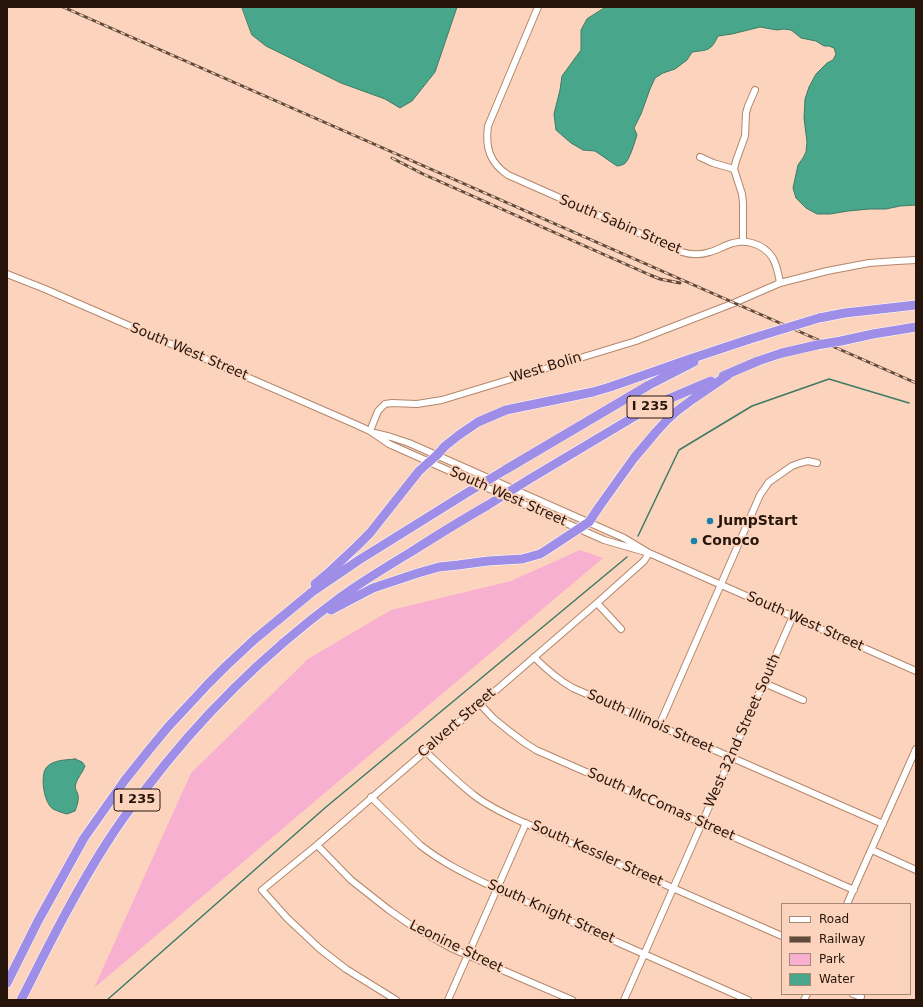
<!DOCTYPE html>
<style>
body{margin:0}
#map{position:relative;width:923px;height:1007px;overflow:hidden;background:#fcd4bd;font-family:"DejaVu Sans",sans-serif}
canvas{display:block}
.frame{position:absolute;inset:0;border:8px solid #27150b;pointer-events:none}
.legend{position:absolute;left:781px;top:903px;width:130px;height:92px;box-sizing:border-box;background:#fcd4bd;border:1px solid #a78876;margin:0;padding:5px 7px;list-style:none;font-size:12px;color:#27150b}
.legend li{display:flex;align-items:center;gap:8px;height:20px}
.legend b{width:20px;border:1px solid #a78876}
</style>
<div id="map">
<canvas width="923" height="1007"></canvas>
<div class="frame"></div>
<ul class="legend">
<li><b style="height:5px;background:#fff"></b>Road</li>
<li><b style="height:5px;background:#61493c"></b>Railway</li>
<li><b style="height:11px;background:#f8b0d0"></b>Park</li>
<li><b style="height:11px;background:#48a68b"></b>Water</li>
</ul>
</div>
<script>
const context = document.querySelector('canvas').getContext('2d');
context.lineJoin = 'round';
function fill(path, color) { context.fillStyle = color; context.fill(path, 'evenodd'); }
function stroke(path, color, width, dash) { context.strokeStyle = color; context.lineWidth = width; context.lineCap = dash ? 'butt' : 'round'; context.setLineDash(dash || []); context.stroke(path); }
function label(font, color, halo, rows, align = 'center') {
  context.font = font + ' "DejaVu Sans",sans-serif'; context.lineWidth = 4; context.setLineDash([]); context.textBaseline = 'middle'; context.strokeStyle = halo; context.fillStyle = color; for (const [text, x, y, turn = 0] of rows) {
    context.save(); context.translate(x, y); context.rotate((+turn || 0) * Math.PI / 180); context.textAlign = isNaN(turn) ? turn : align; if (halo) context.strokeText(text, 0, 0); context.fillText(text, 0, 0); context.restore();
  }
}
fill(new Path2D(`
 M580 550 603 558 94 988 191 773 308 659 391 610 511 581Z`), '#f8b0d0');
const water = new Path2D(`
 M242 7H457L435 72 412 101 400 108 385 99 341 83 266 46 252 35Z
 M606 7H916V205L900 206 886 209H869L848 211 830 214H817L806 208 796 198 793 188 798 165 803 158 806 152 807 142 804 118 805 99 809 87 816 74 827 63 833 60 836 54 834 48 829 46H824L816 41 801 38 791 30 784 29 777 30 760 27 732 34 718 36C711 51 708 50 692 52L687 60 675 69 663 73 655 78 650 89 641 114 634 128 637 135C635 141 629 162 624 164 622 165 619 166 617 166L595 151 583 150 571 143 556 130 554 114 560 90 562 76 581 50V30L587 19Z
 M75 759 82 762 85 766C83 772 78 777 76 783 74 789 77 790 78 795 79 800 77 806 75 811L67 814C63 813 57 811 53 809 44 803 40 777 46 768 52 760 65 760 75 759Z`);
fill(water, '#48a68b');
stroke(water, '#3e7a65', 1);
stroke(new Path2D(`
 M638 536 679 450 752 406 829 379 909 403
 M107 1000 326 807 627 557`), '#3e7a65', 1.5);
const minor = new Path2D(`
 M538 7 488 126C485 148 490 163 508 175L682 252C691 255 701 255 710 252 718 250 725 245 733 243 740 241 745 241 752 243 773 249 777 264 780 283
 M700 157 713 163 734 169
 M743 241V203L742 194 734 169 736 161 745 136 746 113 748 106 755 90
 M7 274 45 289 357 425 370 431 389 444 604 540 649 553
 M370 431 378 411 385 404 392 403 417 404 442 400 636 341 734 303 780 283 827 271 869 263 897 261 916 260
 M375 433 391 437 409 443 624 538 649 553 916 671
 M597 603 621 629
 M534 657C546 669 558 680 573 688L883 824
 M764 683 803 700
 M480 704 493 718 509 731 525 743 536 750 586 772 854 890
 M659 726 760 495 769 482 792 466 800 463 808 461 817 463
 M425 751C441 766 457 782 475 796 488 806 503 813 518 820L782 936
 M371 797 420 845C444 864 470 876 497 889L748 1000
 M317 845 351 880 389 910 412 926 451 948 572 1000
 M872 850 916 870
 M847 904 916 749
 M853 994 861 997
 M396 1000 346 969 320 949 287 918 262 890 317 845 597 603 644 561 649 553
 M448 1000 526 823
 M624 1000 793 616
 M804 1000 807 994`);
const highway = new Path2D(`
 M819 318 845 313 916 305
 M841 341 873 334 916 327
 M723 376 758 361 782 353
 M505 470 649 385 694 362
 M528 480 652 406 711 381
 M315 584 327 574 357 546 370 533 419 471 437 455 445 446 459 435 478 422 506 410 593 392 610 387 684 361 750 339
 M331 610 373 588 418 573 439 567 458 565 488 561 522 559 540 554 548 549 589 522 599 507 634 458 656 432 667 420 677 411 693 399 728 375
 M7 983 38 921 84 838 125 780 149 750 168 727 208 684 226 666 255 639 312 592 359 560 465 494
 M21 1000C48 947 74 894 106 844 118 825 131 807 145 790 200 717 264 654 338 599 361 582 386 567 411 552 436 536 462 520 488 505`);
stroke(minor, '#b4866b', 8);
stroke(highway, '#fff', 10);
stroke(minor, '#fff', 6);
stroke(highway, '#9e8ee7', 9);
const rail = new Path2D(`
 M63 7 916 383
 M392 158 423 174 650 275 660 279 680 283`);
stroke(rail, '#61493c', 3);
stroke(rail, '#fcd4bd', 1.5, [4.5]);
const highwayBridge = new Path2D(`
 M750 339 819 318
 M782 353 817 345 841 341
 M465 494 505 470
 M488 505 528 480`);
stroke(highwayBridge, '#fff', 10, []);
stroke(highwayBridge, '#9e8ee7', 9);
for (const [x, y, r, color] of [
 [710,521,4,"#1982ab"],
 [694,541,4,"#1982ab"]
]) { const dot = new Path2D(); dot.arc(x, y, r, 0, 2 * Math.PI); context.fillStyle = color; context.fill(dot); stroke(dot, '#fcd4bd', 1.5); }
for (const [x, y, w] of [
 [650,407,46],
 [137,800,46]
]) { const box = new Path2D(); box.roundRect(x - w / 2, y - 11, w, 22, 3); context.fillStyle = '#fcd4bd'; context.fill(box); stroke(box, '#27150b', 1); }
label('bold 13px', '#27150b', null, [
 ["I 235",650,407],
 ["I 235",137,800]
]);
label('14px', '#27150b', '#fcd4bd', [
 ["South Sabin Street",620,225,23],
 ["South West Street",189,352,23],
 ["West Bolin",546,368,-17],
 ["South West Street",508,497,24],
 ["South West Street",805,622,24],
 ["South Illinois Street",650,722,24],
 ["Calvert Street",457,723,-41],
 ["West 32nd Street South",743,731,-66],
 ["South McComas Street",661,805,24],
 ["South Kessler Street",597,854,24],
 ["South Knight Street",551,912,24],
 ["Leonine Street",456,947,26]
]);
label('bold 14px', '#27150b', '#fcd4bd', [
 ["JumpStart",718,521],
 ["Conoco",702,541]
], 'left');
</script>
